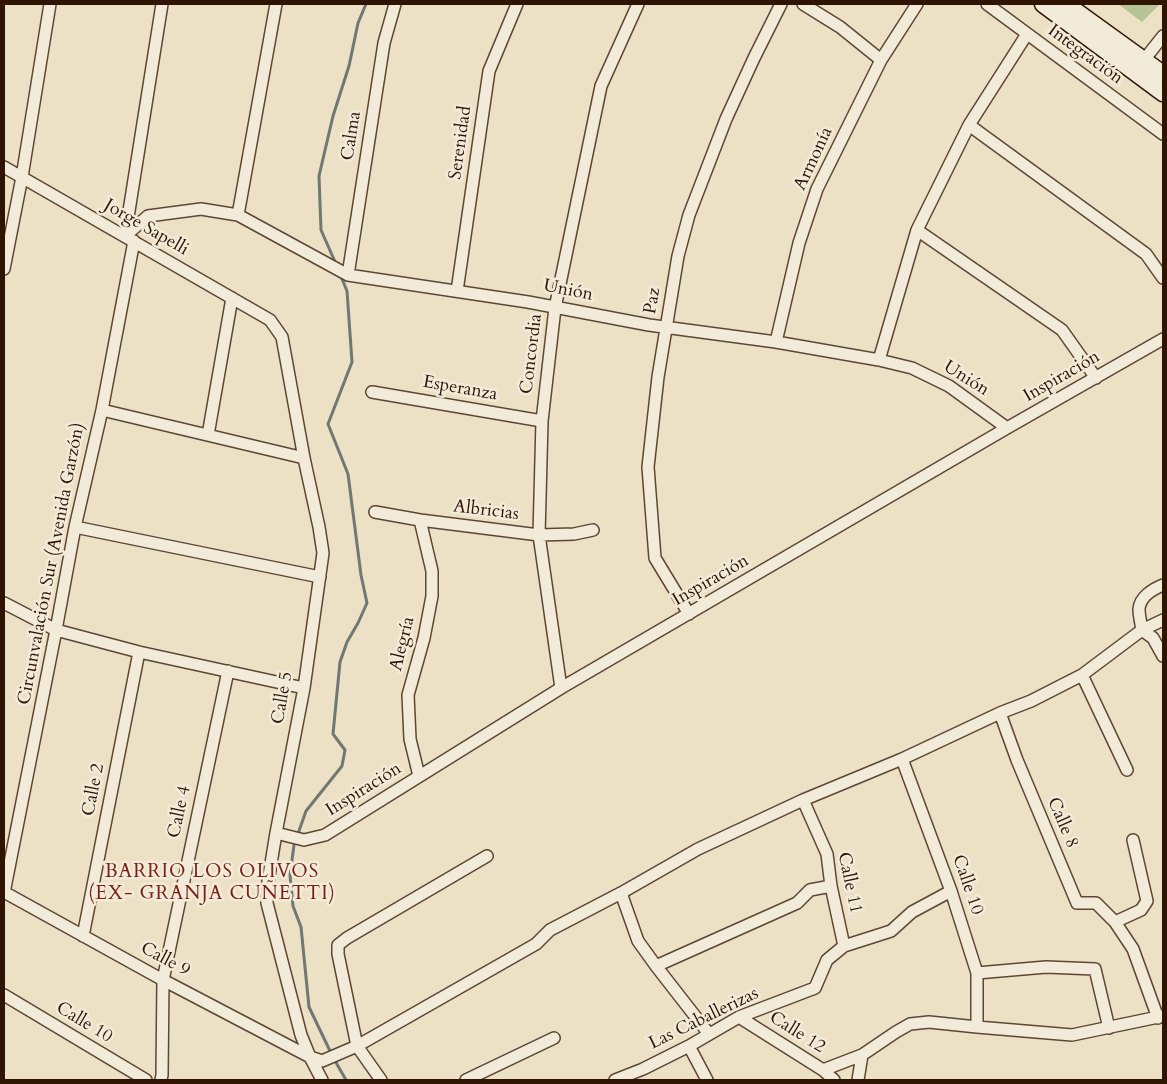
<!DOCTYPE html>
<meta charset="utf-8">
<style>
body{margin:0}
#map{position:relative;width:1167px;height:1084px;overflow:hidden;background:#ece0c5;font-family:Cardo,serif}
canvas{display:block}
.frame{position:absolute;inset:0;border:5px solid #2f1303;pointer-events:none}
</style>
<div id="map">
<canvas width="1167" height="1084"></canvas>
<div class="frame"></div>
</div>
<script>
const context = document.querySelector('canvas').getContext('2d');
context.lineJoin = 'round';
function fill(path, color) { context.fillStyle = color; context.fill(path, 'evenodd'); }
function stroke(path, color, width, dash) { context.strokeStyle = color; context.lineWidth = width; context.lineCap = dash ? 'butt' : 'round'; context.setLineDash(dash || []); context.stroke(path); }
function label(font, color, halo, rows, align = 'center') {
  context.font = font + ' Cardo,serif'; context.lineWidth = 5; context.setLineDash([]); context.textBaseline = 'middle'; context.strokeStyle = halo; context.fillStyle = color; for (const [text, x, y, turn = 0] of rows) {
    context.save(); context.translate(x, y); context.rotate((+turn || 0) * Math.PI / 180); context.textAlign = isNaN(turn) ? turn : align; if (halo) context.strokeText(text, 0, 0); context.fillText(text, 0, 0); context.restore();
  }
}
fill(new Path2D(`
 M1118 4H1160L1142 22Z`), '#b5c397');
stroke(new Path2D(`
 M336 264 321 230 319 176 333 116 349 66 358 23 366 4
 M331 1053 309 1007 301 927 293 906 290 875 294 845 306 811 342 766 345 750 333 734 340 662 347 642 358 623 367 603 361 575 348 474 328 424 352 362 347 291 340 274
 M334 1059 346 1080`), '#707873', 3);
const minor = new Path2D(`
 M803 4 840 27 881 60
 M987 4 1163 134
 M1144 60 1163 36
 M969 125 1146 254 1163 278
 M4 167 270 320 282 337 304 458 319 527 323 553 304 688 276 833 267 888V903L301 1035 310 1057 322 1080
 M238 215 276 4
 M917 230 1062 330 1096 378
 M125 236 148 216 201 209 238 215 348 275 528 302 649 325 776 342 879 360 912 368 949 386 1007 428
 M125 236 162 4
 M4 269 22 177 50 4
 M348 275 384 43 395 4
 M457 291 489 71 517 4
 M776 342 799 243 817 189 881 60 917 4
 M879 360 917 230 969 125 1027 34
 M372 392 542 421
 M102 410 304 458
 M208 435 232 298
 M375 512 420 520 539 535 574 534 593 530
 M75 527 320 577
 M1163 585C1153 589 1140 597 1139 609 1139 616 1141 623 1142 630L1163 620
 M4 603 56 630 139 652 304 688
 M689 614 655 558 648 467 658 377 678 256 689 215 726 119 754 58 781 4
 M1082 675 1127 770
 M561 688 539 535 542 421 555 308 601 86 638 4
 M1000 713 1017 760 1077 903H1096L1115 922
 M902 759 951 891 977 973V1027
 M419 776 410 739 408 695 424 638 432 596V571L420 520
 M803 800 827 854 831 886 844 946
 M276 833 304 840 325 835 561 688 1007 428 1163 339
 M1133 840 1147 901 1141 910 1115 922 1133 949 1158 1018
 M4 892 163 980 310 1057 322 1061 357 1046 536 944 550 930 621 893 698 849 803 800 902 759 1000 713 1031 701 1082 675 1142 630 1153 638 1163 656
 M4 893 56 630 75 527 102 410 134 241
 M621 893 638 941 656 966 709 1034
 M83 936 139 652
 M656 966 797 903 810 890 831 886
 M977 973 1046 967 1095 969 1109 1028
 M4 995 146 1080
 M739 1017 823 1070 834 1080
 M689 1046 707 1080
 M823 1070 862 1055
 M161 1080 162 1075 163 980 228 671
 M381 1080 357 1046 338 954V945L347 938 487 856
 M466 1080 554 1038
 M615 1080 643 1069 689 1046 739 1017 815 988 827 960 844 946 891 931 912 912 951 891
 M858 1080 862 1055 896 1032 910 1024 929 1022 977 1027 1072 1035 1163 1016`);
const secondary = new Path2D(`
 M1043 4 1163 93
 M1066 4 1163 74`);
stroke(minor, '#5e4634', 14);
stroke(secondary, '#2f1303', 19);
stroke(minor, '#f3ebd9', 11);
stroke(secondary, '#f3ebd9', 16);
label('18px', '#2f1303', '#f3ebd9', [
 ["Integración",1085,55,36],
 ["Calma",352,136,-81],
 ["Serenidad",461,143,-82],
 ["Armonía",814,159,-65],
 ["Jorge Sapelli",146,228,30],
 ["Unión",568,291,11],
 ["Paz",653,301,-80],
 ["Concordia",532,354,-83],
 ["Inspiración",1062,377,-30],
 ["Unión",966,379,32],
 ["Esperanza",460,389,10],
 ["Albricias",486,511,7],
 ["Circunvalación Sur (Avenida Garzón)",52,564,-79],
 ["Inspiración",711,581,-30],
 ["Alegría",403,644,-76],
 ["Calle 5",283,698,-80],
 ["Calle 2",94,790,-79],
 ["Inspiración",364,790,-32],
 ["Calle 4",180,812,-78],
 ["Calle 8",1062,823,67],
 ["Calle 11",849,883,78],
 ["Calle 10",967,885,71],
 ["Calle 9",165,960,28],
 ["Las Caballerizas",704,1019,-26],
 ["Calle 10",84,1023,31],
 ["Calle 12",797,1033,32]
]);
context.letterSpacing = '1px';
label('19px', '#7a1f14', '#f3ebd9', [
 ["BARRIO LOS OLIVOS",212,873],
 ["(EX- GRANJA CUÑETTI)",212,895]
]);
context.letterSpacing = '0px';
</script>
